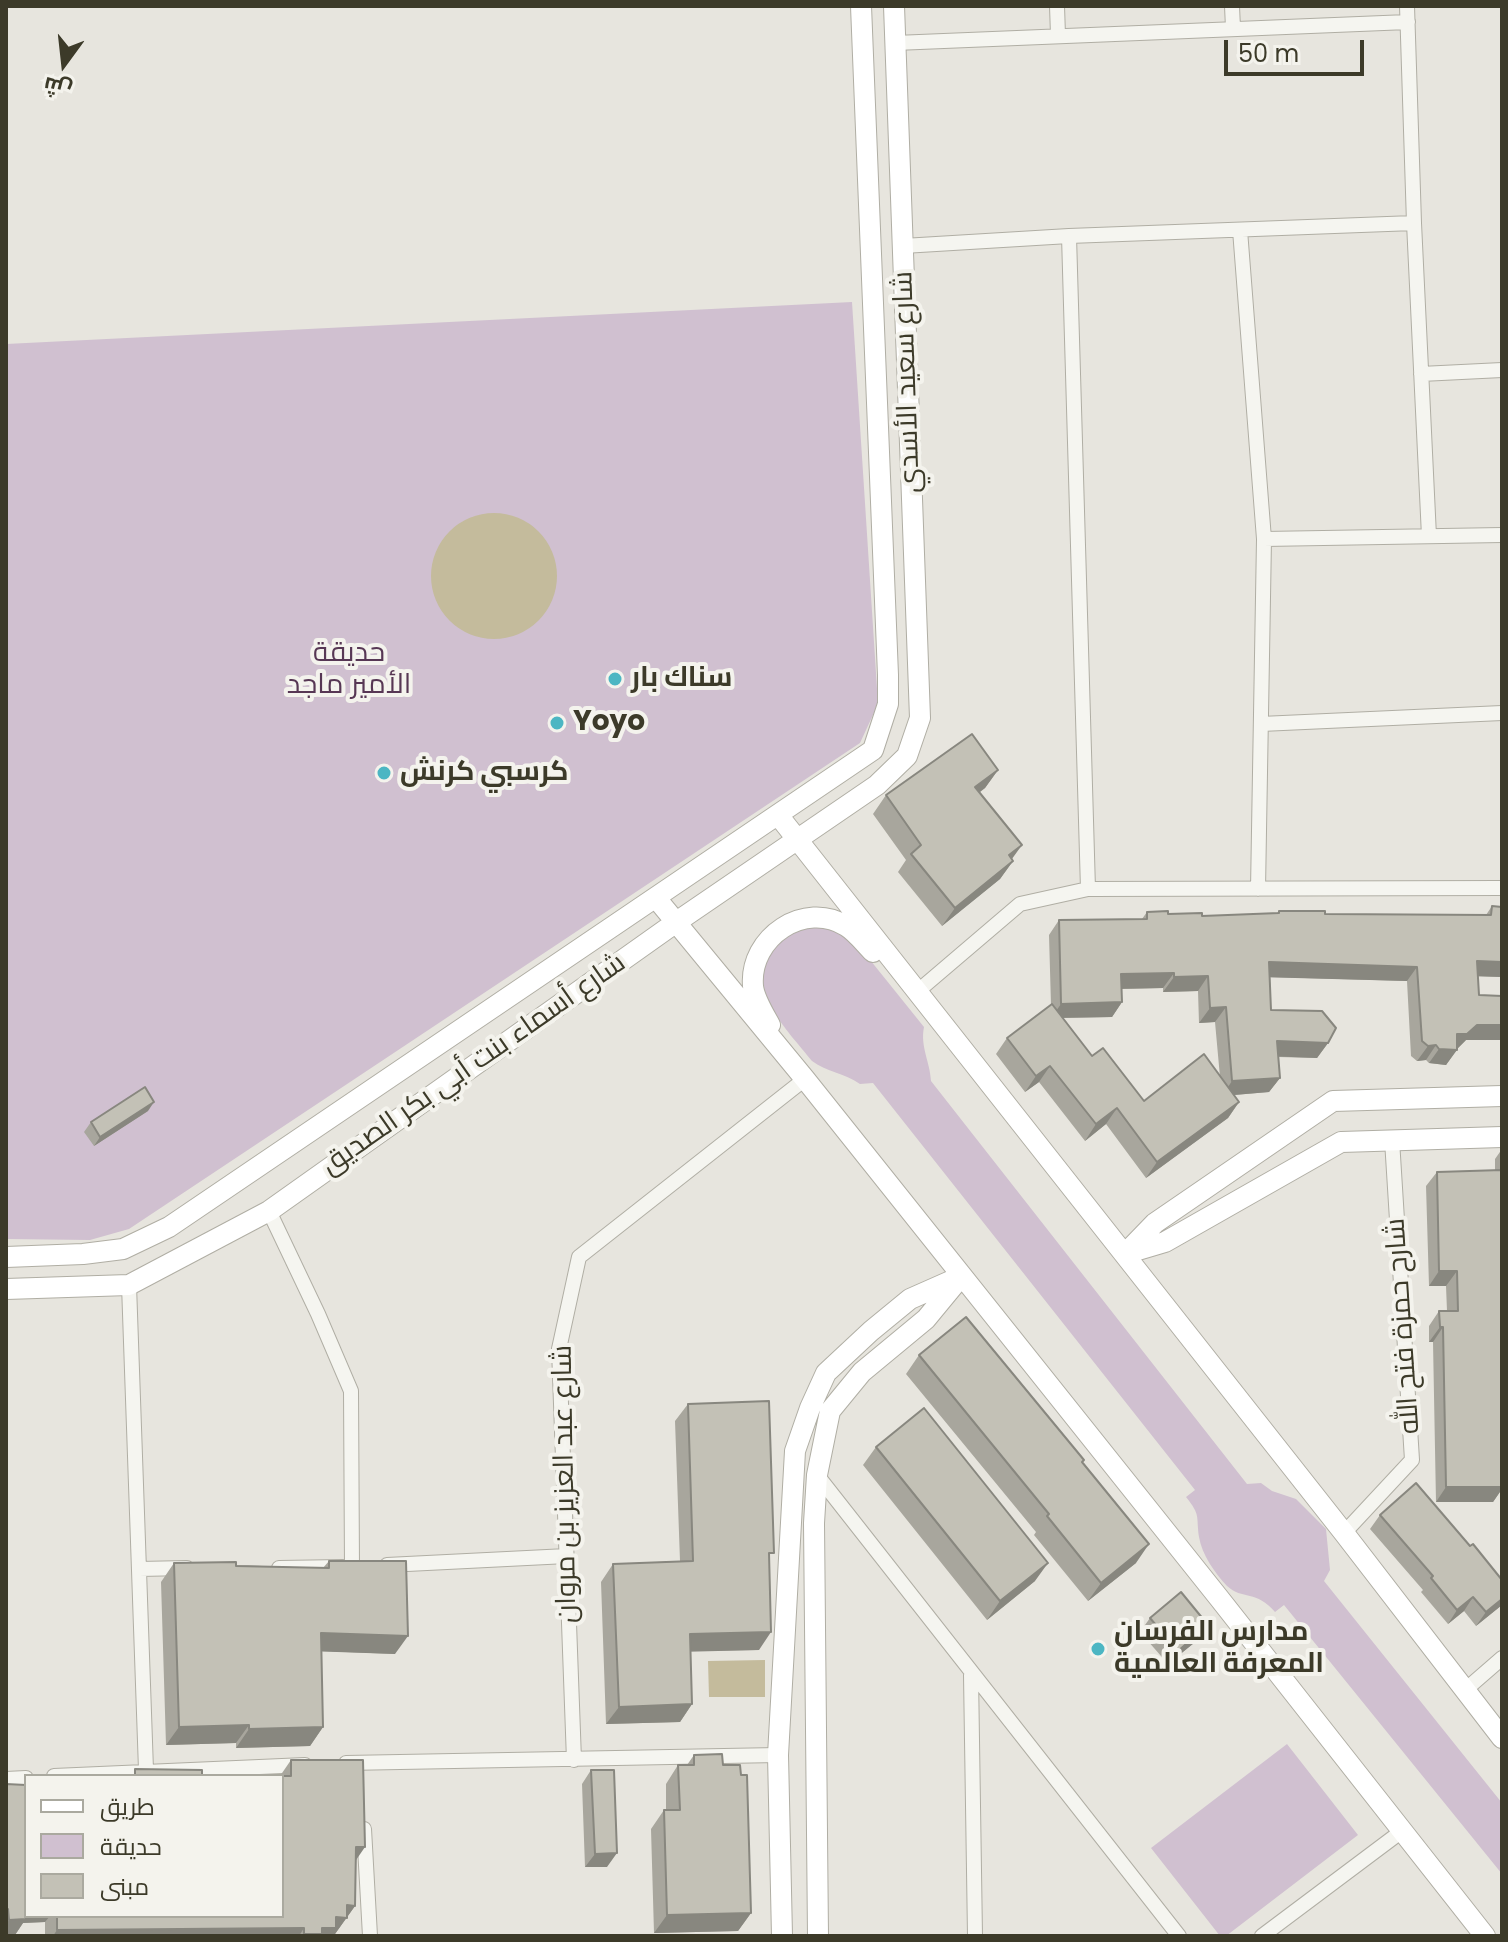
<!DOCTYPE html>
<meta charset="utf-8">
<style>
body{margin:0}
#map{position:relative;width:1508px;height:1942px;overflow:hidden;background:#e7e5de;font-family:Poppins,Cairo,sans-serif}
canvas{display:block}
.frame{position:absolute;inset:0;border:8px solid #3c3a29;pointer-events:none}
.legend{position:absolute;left:24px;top:1774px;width:260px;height:144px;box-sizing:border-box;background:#f4f3ed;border:2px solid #aaa99f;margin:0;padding:10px 14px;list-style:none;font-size:24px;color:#3c3a29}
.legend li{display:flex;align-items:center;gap:16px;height:40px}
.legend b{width:40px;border:2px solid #aaa99f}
.north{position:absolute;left:24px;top:24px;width:80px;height:80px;-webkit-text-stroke:6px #f4f3ed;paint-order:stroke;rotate:195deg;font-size:22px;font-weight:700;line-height:32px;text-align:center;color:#3c3a29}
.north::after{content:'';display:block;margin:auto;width:28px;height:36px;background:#3c3a29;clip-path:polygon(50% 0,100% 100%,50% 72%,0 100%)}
.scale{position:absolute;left:1224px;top:40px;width:140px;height:36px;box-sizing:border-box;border:4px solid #3c3a29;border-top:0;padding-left:10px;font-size:24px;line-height:28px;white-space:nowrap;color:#3c3a29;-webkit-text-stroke:6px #f4f3ed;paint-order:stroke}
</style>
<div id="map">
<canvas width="1508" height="1942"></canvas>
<div class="frame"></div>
<ul class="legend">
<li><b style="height:10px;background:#fff"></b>طريق</li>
<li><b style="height:22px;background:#d0c0d0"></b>حديقة</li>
<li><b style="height:22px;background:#c3c1b6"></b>مبنى</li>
</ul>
<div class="north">ش</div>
<div class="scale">50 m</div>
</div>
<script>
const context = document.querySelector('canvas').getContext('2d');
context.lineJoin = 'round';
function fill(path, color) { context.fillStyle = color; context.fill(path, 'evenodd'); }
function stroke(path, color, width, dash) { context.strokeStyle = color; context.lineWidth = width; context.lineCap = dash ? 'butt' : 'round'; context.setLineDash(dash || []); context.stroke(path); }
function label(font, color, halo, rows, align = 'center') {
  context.font = font + ' Poppins,Cairo,sans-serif'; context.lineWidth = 8; context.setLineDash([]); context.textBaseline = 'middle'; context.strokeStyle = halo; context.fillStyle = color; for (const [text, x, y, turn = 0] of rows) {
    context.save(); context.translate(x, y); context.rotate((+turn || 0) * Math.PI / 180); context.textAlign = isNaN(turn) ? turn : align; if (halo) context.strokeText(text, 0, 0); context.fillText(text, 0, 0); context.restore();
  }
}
fill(new Path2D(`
 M852 302 878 704 860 743 129 1229 90 1240 6 1239V344Z
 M798 924 846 930 924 1027C920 1047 930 1061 931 1081L1247 1484 1261 1483 1272 1491 1296 1499 1326 1529 1330 1570 1324 1581 1502 1803V1874L1284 1605 1275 1612C1257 1590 1242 1600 1227 1586 1215 1573 1202 1555 1199 1537 1196 1515 1201 1516 1186 1497L1195 1490 873 1083 860 1084C844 1073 827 1072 812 1061 787 1029 745 991 769 947 774 938 789 931 798 924Z
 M1287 1744 1358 1835 1226 1936H1220L1151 1848Z`), '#d0c0d0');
fill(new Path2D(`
 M431 576a63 63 0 1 1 126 0a63 63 0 1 1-126 0Z
 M765 1660V1697H709L708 1661Z`), '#c4bb9c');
const street = new Path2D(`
 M1057 6 1058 35
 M1232 6 1233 28
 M1407 6 1414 223 1429 536
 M895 43 1408 22
 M1240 230 1264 539 1258 889
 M1069 236 1088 889
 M903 246 1069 236 1414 223
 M1421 374 1502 370
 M1264 539 1502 535
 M1261 724 1502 713
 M918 991 1020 904 1088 889 1502 888
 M269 1211 318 1314 351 1391 352 1567
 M129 1285 146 1770
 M817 1475 1179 1936
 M1344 1533 1412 1460 1392 1140
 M387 1565 567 1556
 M279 1568 343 1567
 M139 1569 187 1568
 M971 1675 975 1936
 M1464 1691 1502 1658
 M574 1760 559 1349 579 1257 805 1079
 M346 1763 778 1755
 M54 1776 305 1765
 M6 1779 26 1778
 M364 1829 370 1936
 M1262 1936 1402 1831`);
const secondary = new Path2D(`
 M778 815 1344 1533 1502 1738
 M656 898 805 1079 1219 1598 1485 1936
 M770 1025C764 1014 754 998 753 986 749 937 805 900 846 926 856 932 865 944 873 952
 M1128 1253 1165 1242 1341 1142 1502 1137
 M1125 1254 1155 1223 1333 1101 1502 1096
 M6 1257 83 1254 123 1249 169 1227 873 750 888 704V675L861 6
 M6 1289 129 1285 269 1211 675 923 877 785 907 756 920 718 894 6
 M782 1936 778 1755 795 1451 810 1408 826 1373 871 1331 910 1299 962 1276
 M818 1936 814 1523 817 1475 830 1411 862 1372 926 1319 959 1279`);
stroke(street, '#b0aea4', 16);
stroke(secondary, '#b0aea4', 22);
stroke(street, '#f5f5f0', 14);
stroke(secondary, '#fff', 20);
fill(new Path2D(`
 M998 770 985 788 979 793 1013 861 1000 879 942 926 898 872 906 860 873 814 886 795Z
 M1492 906 1502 907V977L1478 976 1466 1040 1457 1049 1446 1065 1429 1063 1426 1060 1417 1061 1411 1056 1407 981 1270 977 1271 1010 1328 1043 1317 1058 1278 1057 1280 1078 1269 1092 1234 1095 1239 1102 1228 1118 1146 1178 1106 1124 1085 1141 1039 1082 1025 1092 996 1054 1007 1038 1051 1005 1049 935 1059 920 1142 919 1147 912 1202 916 1277 913 1279 911 1325 914 1486 915ZM1163 988V992L1198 991 1199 1023 1215 1022 1220 1077 1144 1101 1092 1056 1063 1018 1112 1017 1122 1002V989Z
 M148 1111 94 1146 84 1132 91 1122Z
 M1502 1149V1489L1493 1502H1436L1433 1342H1429V1326L1439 1311H1447L1446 1286H1429L1426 1186 1437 1172 1495 1170V1159Z
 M919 1355 1082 1463 1136 1563 1088 1601 1034 1535 1036 1532 906 1374Z
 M688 1404 769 1560 759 1650 690 1651 692 1704 680 1722 606 1724 601 1582 613 1564 680 1561 675 1421Z
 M876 1447 1035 1581 987 1620 863 1465Z
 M1380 1515 1502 1605 1476 1626 1464 1611 1448 1624 1421 1592 1423 1590 1370 1529Z
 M329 1561 395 1654 321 1651 323 1727 310 1746 236 1748V1743L166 1745 161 1582 174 1563 323 1568Z
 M1150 1618 1208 1625 1199 1639 1168 1664 1140 1632Z
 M694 1755 723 1765 751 1913 738 1931 654 1933 651 1829 664 1810H666V1784L678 1765H687Z
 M291 1760 356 1860 355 1906 335 1934H332L330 1936H45V1922L23 1923 15 1935 6 1936V1784L26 1916H282L280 1776Z
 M591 1770 607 1867H585L582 1784Z`), '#a8a69d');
fill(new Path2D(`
 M998 770 985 788 962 805 975 787Z
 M1022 845 1009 863V855Z
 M1013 861 1000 879 942 926 955 908Z
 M1477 961 1502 962V977L1467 976Z
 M1269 962 1417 967 1407 981 1258 977Z
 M1174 973 1163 988 1111 989 1121 974Z
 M1208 976 1198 991 1163 992 1174 977Z
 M1122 1002 1112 1017 1051 1018 1061 1004Z
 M1226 1007 1215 1022 1199 1023 1210 1008Z
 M1477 1025H1502V1040H1466L1457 1049V1034Z
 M1277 1041 1328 1043 1317 1058 1266 1056Z
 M1436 1045 1426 1060 1417 1061 1428 1046Z
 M1439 1049 1457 1050 1446 1065 1429 1063Z
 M1050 1066 1039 1082 1025 1092 1036 1076Z
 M1280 1078 1269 1092 1222 1096 1232 1081Z
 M154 1102 148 1111 94 1146 100 1137Z
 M1239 1102 1228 1118 1146 1178 1157 1162Z
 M1117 1108 1106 1124 1085 1141 1096 1124Z
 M1439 1271H1457L1446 1286H1429Z
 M1440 1327H1443L1433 1342H1429Z
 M1446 1487H1502V1489L1493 1502H1436Z
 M1149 1544 1136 1563 1088 1601 1101 1583Z
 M1048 1563 1035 1581 987 1620 1000 1601Z
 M1473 1597 1464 1611 1448 1624 1457 1610Z
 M1502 1599V1605L1476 1626 1486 1612Z
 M1208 1625 1199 1639 1168 1664 1178 1651Z
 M771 1632 759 1650 677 1652 690 1634Z
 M321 1633 408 1636 395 1654 308 1651Z
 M692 1704 680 1722 606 1724 619 1707Z
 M249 1725 236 1743 166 1745 179 1727Z
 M323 1727 310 1746 236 1748 249 1729Z
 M356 1847H365L354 1863Z
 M617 1853 607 1867H585L595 1854Z
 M347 1905 355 1906 335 1934H332L330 1936H303L304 1934 322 1928Z
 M751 1913 738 1931 654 1933 667 1915Z
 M26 1916H50L45 1922 23 1923 15 1935 6 1936V1924L9 1920Z
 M304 1928 299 1936H53L57 1930Z`), '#88877f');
const building = new Path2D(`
 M972 734 998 770 975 787 1022 845 1009 855 1013 861 955 908 911 854 921 845 886 795Z
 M1492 906 1502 907V962L1477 961 1479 995 1502 996V1025H1477L1467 1034H1457V1050L1439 1049 1436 1045 1428 1046 1422 1041 1417 967 1269 962 1271 1010 1322 1011 1336 1028 1328 1043 1277 1041 1280 1078 1232 1081 1226 1007 1210 1008 1208 976 1174 977V973L1121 974 1122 1002 1061 1004 1059 920 1147 919V912L1168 911V914L1202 913V916L1279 913V911H1325V914L1491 915Z
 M1052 1004 1092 1056 1103 1048 1144 1101 1204 1054 1239 1102 1157 1162 1117 1108 1096 1124 1050 1066 1036 1076 1007 1038Z
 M145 1087 154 1102 100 1137 91 1122Z
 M1502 1170V1487H1446L1443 1327H1440L1439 1311H1458L1457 1271H1439L1437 1172Z
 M966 1317 1084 1460 1082 1462 1149 1544 1101 1583 1047 1516 1049 1514 919 1355Z
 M769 1401 774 1553H769L771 1632 690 1634 692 1704 619 1707 613 1564 693 1561 688 1404Z
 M924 1408 1048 1563 1000 1601 876 1447Z
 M1416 1483 1470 1546 1473 1544 1502 1580V1599L1486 1612 1473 1597 1457 1610 1431 1578 1433 1576 1380 1515Z
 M329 1561H406L408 1636 321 1633 323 1727 249 1729V1725L179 1727 174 1563 236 1562V1566L329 1568Z
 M1181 1592 1208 1625 1178 1651 1150 1618Z
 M722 1754 723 1765H740L741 1775H747L751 1913 667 1915 664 1810H680L678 1765H694V1755Z
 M291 1760H363L365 1847H356L355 1906 347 1905V1918L336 1917V1928H322V1934H304V1928L57 1930V1916H282V1776H291Z
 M135 1769 202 1770V1775L281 1776H135Z
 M591 1770H614L617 1853 595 1854Z
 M6 1784 26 1785V1919L9 1920 8 1909H6Z`);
fill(building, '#c3c1b6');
stroke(building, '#88877f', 2);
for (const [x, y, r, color] of [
 [615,679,8,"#4cb6c3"],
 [557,723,8,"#4cb6c3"],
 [384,773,8,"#4cb6c3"],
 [1098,1649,8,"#4cb6c3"]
]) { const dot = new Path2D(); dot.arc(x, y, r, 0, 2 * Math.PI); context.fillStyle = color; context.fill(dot); stroke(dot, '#f4f3ed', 3); }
label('28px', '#3c3a29', '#f4f3ed', [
 ["شارع سعيد الأسدي",908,382,-92],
 ["شارع أسماء بنت أبي بكر الصديق",474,1065,-35],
 ["شارح حمزة فتح الله",1404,1326,-94],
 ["شارع عبد العزيز بن مروان",566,1484,-91]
]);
label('28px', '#573754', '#f4f3ed', [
 ["حديقة",349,654],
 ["الأمير ماجد",349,686]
]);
label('bold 28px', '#3c3a29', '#f4f3ed', [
 ["سناك بار",631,679],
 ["Yoyo",573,723],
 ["كرسبي كرنش",400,773],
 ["مدارس الفرسان",1114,1633],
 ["المعرفة العالمية",1114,1665]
], 'left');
</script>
